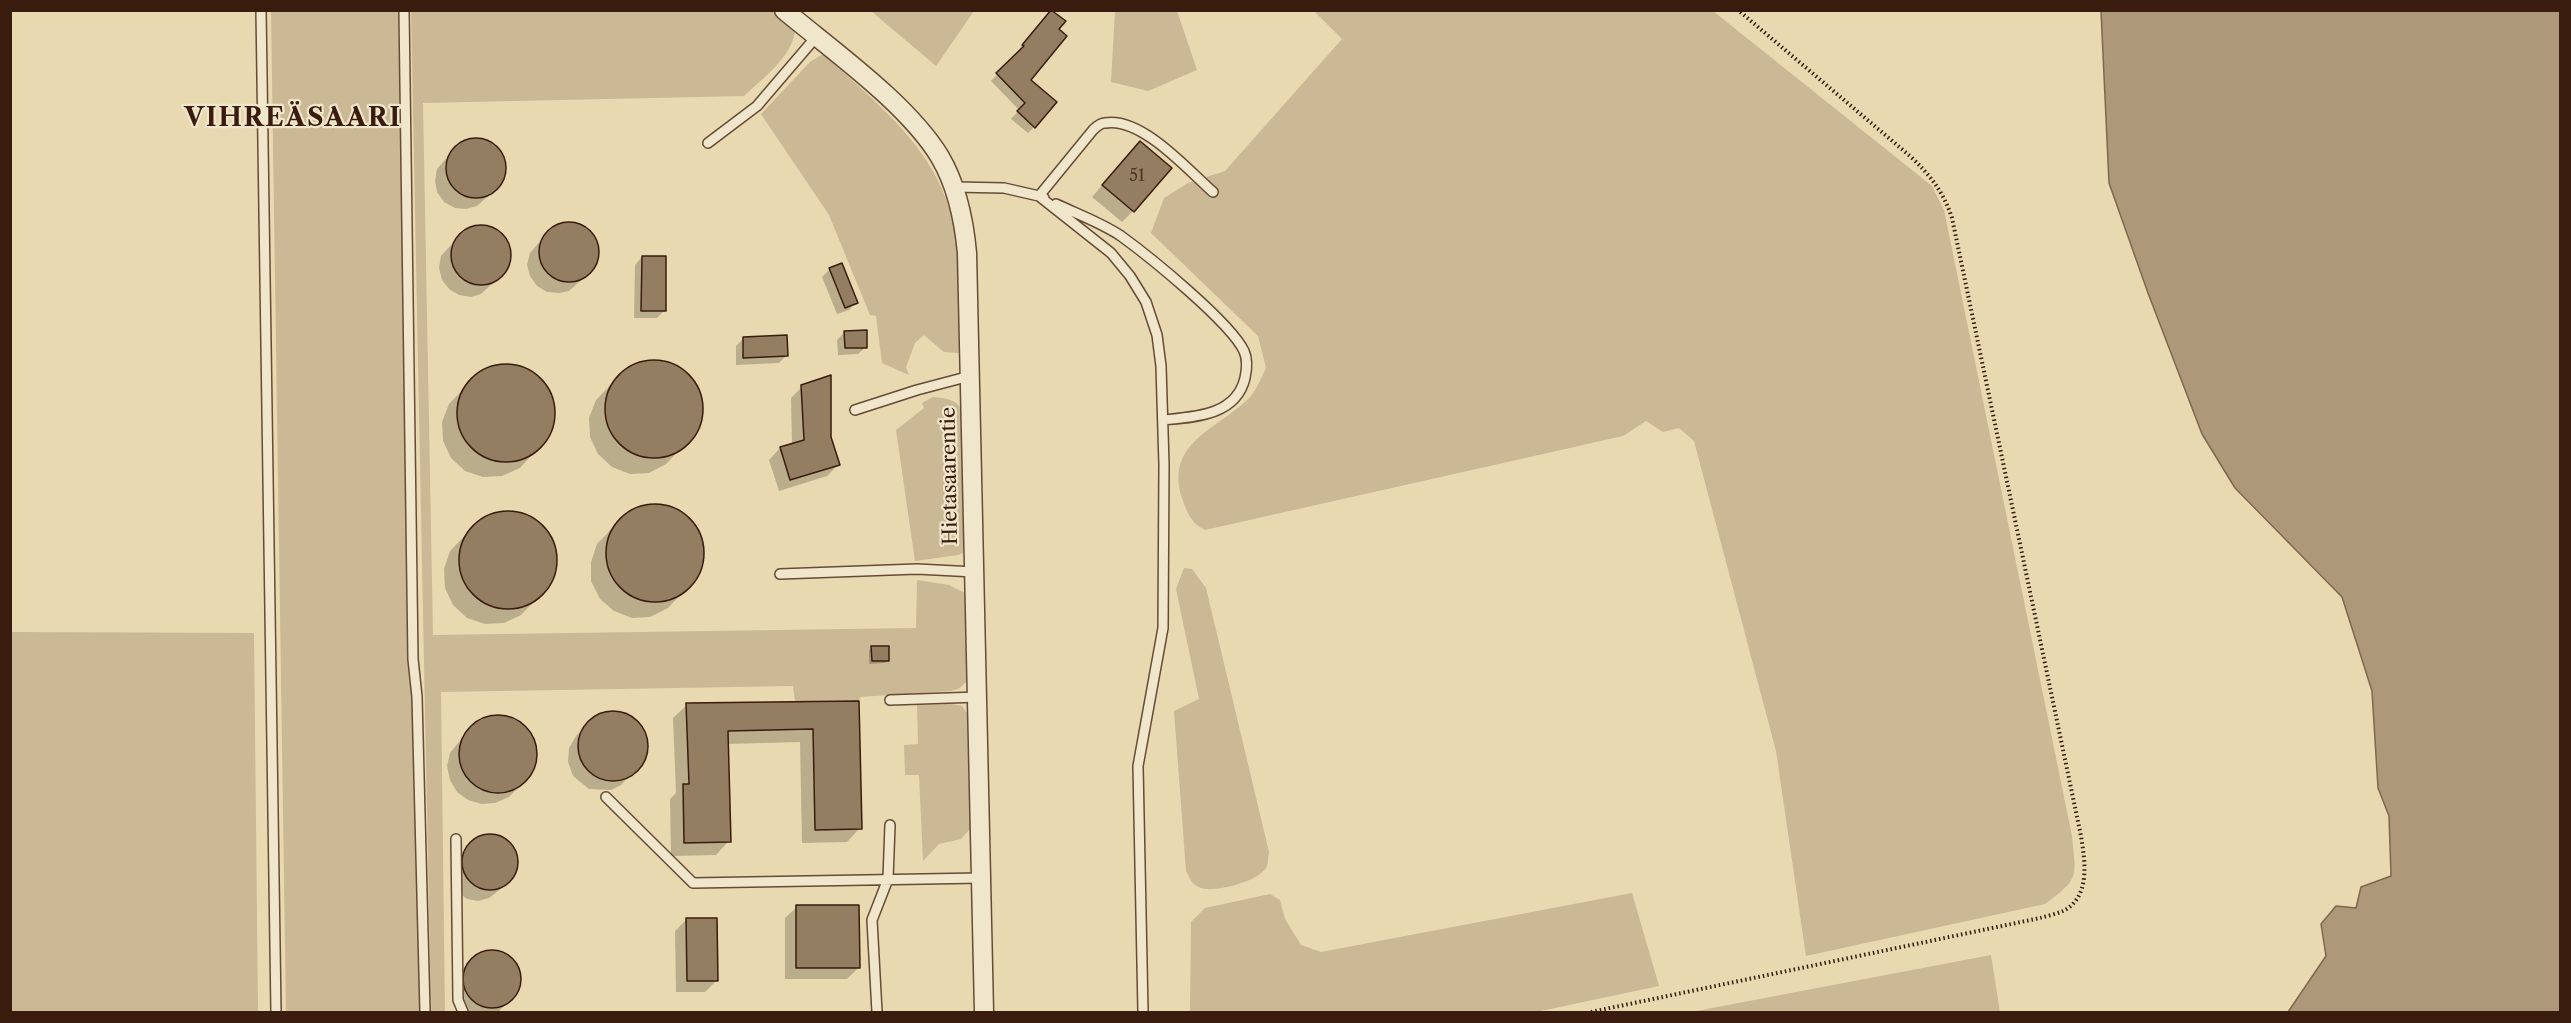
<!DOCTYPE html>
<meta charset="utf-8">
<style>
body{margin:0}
#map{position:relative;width:2571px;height:1023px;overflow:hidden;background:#e8d9b0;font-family:"Libre Caslon Text",serif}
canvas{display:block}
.frame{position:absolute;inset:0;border:12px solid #3a1c0e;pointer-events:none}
</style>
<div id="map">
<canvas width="2571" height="1023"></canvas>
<div class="frame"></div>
</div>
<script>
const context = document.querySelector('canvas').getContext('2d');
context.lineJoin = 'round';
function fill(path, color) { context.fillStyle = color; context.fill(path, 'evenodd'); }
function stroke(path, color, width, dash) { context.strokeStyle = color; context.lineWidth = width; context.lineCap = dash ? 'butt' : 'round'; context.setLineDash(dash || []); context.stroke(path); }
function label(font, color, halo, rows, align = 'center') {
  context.font = font + ' "Libre Caslon Text",serif'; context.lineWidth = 4.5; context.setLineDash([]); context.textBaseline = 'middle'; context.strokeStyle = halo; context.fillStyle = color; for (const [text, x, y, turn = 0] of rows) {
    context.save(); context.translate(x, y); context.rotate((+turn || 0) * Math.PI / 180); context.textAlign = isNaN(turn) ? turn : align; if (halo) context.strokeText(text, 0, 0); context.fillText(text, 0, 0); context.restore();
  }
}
fill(new Path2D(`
 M271 11H398L420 1012H286Z
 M411 11H772L795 32C790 59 764 77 744 96L423 103 433 635 916 628 917 580 949 585 965 593 967 681 960 688 951 691 860 697 859 701 795 702 793 686 441 692 445 1012H431Z
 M871 11H974L936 66Z
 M1115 11H1177L1197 70 1148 91 1111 82Z
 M1314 11H1713L1932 186 1944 210 2072 836C2076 878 2080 878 2045 904L1806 956 1776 751 1694 441 1679 428 1663 432 1646 421 1623 436 1205 530C1191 523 1187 513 1182 498 1165 443 1216 430 1247 400 1256 392 1261 378 1266 368L1258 336 1151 233 1164 198 1188 183 1225 171 1342 39Z
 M823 54C884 110 949 158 957 247 960 282 958 318 959 353L944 352 924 335 915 343 906 367 909 375 882 363 876 316 870 315 829 215 761 114 810 62Z
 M933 397C946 398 954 399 962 409L964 548 963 553 958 555 915 561 896 430 924 408 922 403Z
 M1184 568 1192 569 1206 588 1269 852C1268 856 1268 862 1267 866 1261 881 1215 893 1201 888 1192 885 1190 879 1186 871L1174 711 1199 699 1176 589Z
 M11 632 254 633 258 1012H11Z
 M952 704 962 706 967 713 970 829 961 839 939 844 923 861 919 775H905L904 745 918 744 917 705Z
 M1632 893 1659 986 1536 1012H1190L1191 922 1205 908 1270 894 1280 900 1285 919 1301 945 1321 952Z
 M1991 955 2000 1012H1691Z`), '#cab994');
const water = new Path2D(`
 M2101 11H2560V1012H2288L2326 956 2321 924 2336 906 2356 908 2361 887 2391 876 2389 816 2378 788 2372 691 2342 597 2235 488 2202 434 2148 293 2109 183Z`);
fill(water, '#ad9979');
stroke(water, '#7f674e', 1.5);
fill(new Path2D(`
 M1045 18 1029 80 1034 127 1028 133 1011 119 1019 110 991 81 1018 54 1016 53Z
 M476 139 487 141 497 147 503 156 505 167 504 178 498 187 477 206 466 209 455 208 444 202 437 192 435 181 437 169 456 147 465 141Z
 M1129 154 1133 211 1122 222 1092 197Z
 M569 223 580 225 589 231 595 240 598 251 596 262 590 272 569 291 559 293 547 292 537 286 530 276 527 265 530 253 548 232 558 225Z
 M481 226 492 229 501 235 507 244 510 254 508 265 502 275 481 294 471 297 459 295 449 289 442 280 439 268 441 256 460 235 470 229Z
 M642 257 664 311 657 318H634L635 265Z
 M830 269 856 302 849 310 837 314 822 277Z
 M845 332 866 347 858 354 838 355 837 340Z
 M744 338 786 356 779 363 736 365V346Z
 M661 361 679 368 693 380 701 397V416L695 434 666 464 649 473 630 474 612 467 598 454 590 437 589 418 596 400 625 370 642 362Z
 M514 365 532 371 545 384 553 401 554 420 548 437 520 468 502 476 483 477 465 471 451 458 443 441 442 422 449 404 478 374 495 366Z
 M802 387 829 437 838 465 827 476 779 491 769 460 780 448 792 445 791 398Z
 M662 505 680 512 694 525 702 542 703 560 696 578 668 608 650 617 632 618 614 611 600 599 591 581V562L597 544 626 514 643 506Z
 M515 512 533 519 547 531 555 548 556 567 550 585 521 615 504 623 485 624 467 618 453 605 445 588 444 569 450 551 479 521 496 513Z
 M872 647 888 660 885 663 869 664V651Z
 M858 702 860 828 847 842 802 843 800 742 727 744 729 841 716 855 671 856 670 799 676 793 673 718 687 705Z
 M613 712 627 715 638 723 645 735 647 749 642 763 621 785 611 790 589 789 573 776 568 762 569 748 576 736 588 724 600 715Z
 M501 716 517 721 529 732 535 745 536 760 531 774 509 797 495 803 482 804 468 800 457 792 450 780 447 766 450 753 471 727 485 718Z
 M485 836H495L504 840 512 848 516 858 515 869 510 879 498 891 489 898 478 901 467 899 458 892 456 859 475 840Z
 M797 907 858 968 847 979H785V918Z
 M686 920 717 980 705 992H676L675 931Z
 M488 952H499L509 957 516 964 520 984 516 994 498 1012H462L457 975 478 955Z`), '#0003');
const building = new Path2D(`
 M1051 10 1066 21 1059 29 1067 36 1031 80 1057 102 1035 128 1017 111 1025 103 996 73 1024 46 1022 45Z
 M446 168a30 30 0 1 1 60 0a30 30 0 1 1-60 0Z
 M1140 141 1172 168 1134 212 1102 185Z
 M539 252a30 30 0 1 1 60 0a30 30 0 1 1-60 0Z
 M451 255a30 30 0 1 1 60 0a30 30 0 1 1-60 0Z
 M642 256H666V311H641Z
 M842 263 858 303 845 308 829 268Z
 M867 330V348H845L844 331Z
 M787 335 788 356 743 358V337Z
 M605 409a49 49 0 1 1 98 0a49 49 0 1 1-98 0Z
 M457 413a49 49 0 1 1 98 0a49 49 0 1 1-98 0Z
 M831 375V437L840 465 790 480 780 447 804 440 801 385Z
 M606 553a49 49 0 1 1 98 0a49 49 0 1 1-98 0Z
 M459 560a49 49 0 1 1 98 0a49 49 0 1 1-98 0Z
 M871 646H889V661H872Z
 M859 701 862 829 815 830 813 729 728 731 731 842 684 843 683 784H689L686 703Z
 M578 746a35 35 0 1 1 70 0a35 35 0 1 1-70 0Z
 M459 754a39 39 0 1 1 78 0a39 39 0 1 1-78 0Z
 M462 862a28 28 0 1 1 56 0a28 28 0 1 1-56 0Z
 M796 905H859L860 968H796Z
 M686 918H717L718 981H687Z
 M463 979a29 29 0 1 1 58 0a29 29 0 1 1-58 0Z`);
fill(building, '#947e62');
stroke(building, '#3a1c0e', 1.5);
const service = new Path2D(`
 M261 10 276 1012
 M404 10 413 659 417 697 425 1012
 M708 143 757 106 816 37
 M954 187 1004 188 1039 196 1111 253 1130 276 1146 302 1157 335 1161 366 1164 465 1163 628 1138 766 1143 1012
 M1044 198 1039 196 1093 130C1096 127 1101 123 1105 123 1141 116 1188 170 1213 192
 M1056 204C1077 214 1102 223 1121 236 1150 257 1230 322 1244 351 1248 360 1247 369 1245 378 1236 416 1194 417 1163 420
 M855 410 917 390 970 376
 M780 574 917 569 975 572
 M890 700 978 697
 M606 797 693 883 981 878
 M456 839 458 1000 463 1012
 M877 1012 872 920 888 879 890 825`);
const minor = new Path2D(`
 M784 10C833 51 908 104 940 157 957 186 964 220 967 253L984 1012`);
stroke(service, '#664b36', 12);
stroke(minor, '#664b36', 21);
stroke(new Path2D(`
 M1591 1012 2040 918C2047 916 2056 914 2063 911 2091 897 2085 861 2081 836L1952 218C1943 191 1930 175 1910 156L1738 10`), '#3a1c0e', 4, [1.5, 3]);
stroke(service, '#f0e6cc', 9);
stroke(minor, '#f0e6cc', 18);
label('16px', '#503423', null, [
 ["51",1137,176]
]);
label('20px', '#3a1c0e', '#f0e6cc', [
 ["Hietasaarentie",950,476,-91]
]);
context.letterSpacing = '1.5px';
label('bold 26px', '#3a1c0e', '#f0e6cc', [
 ["VIHREÄSAARI",293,118]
]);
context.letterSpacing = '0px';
</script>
